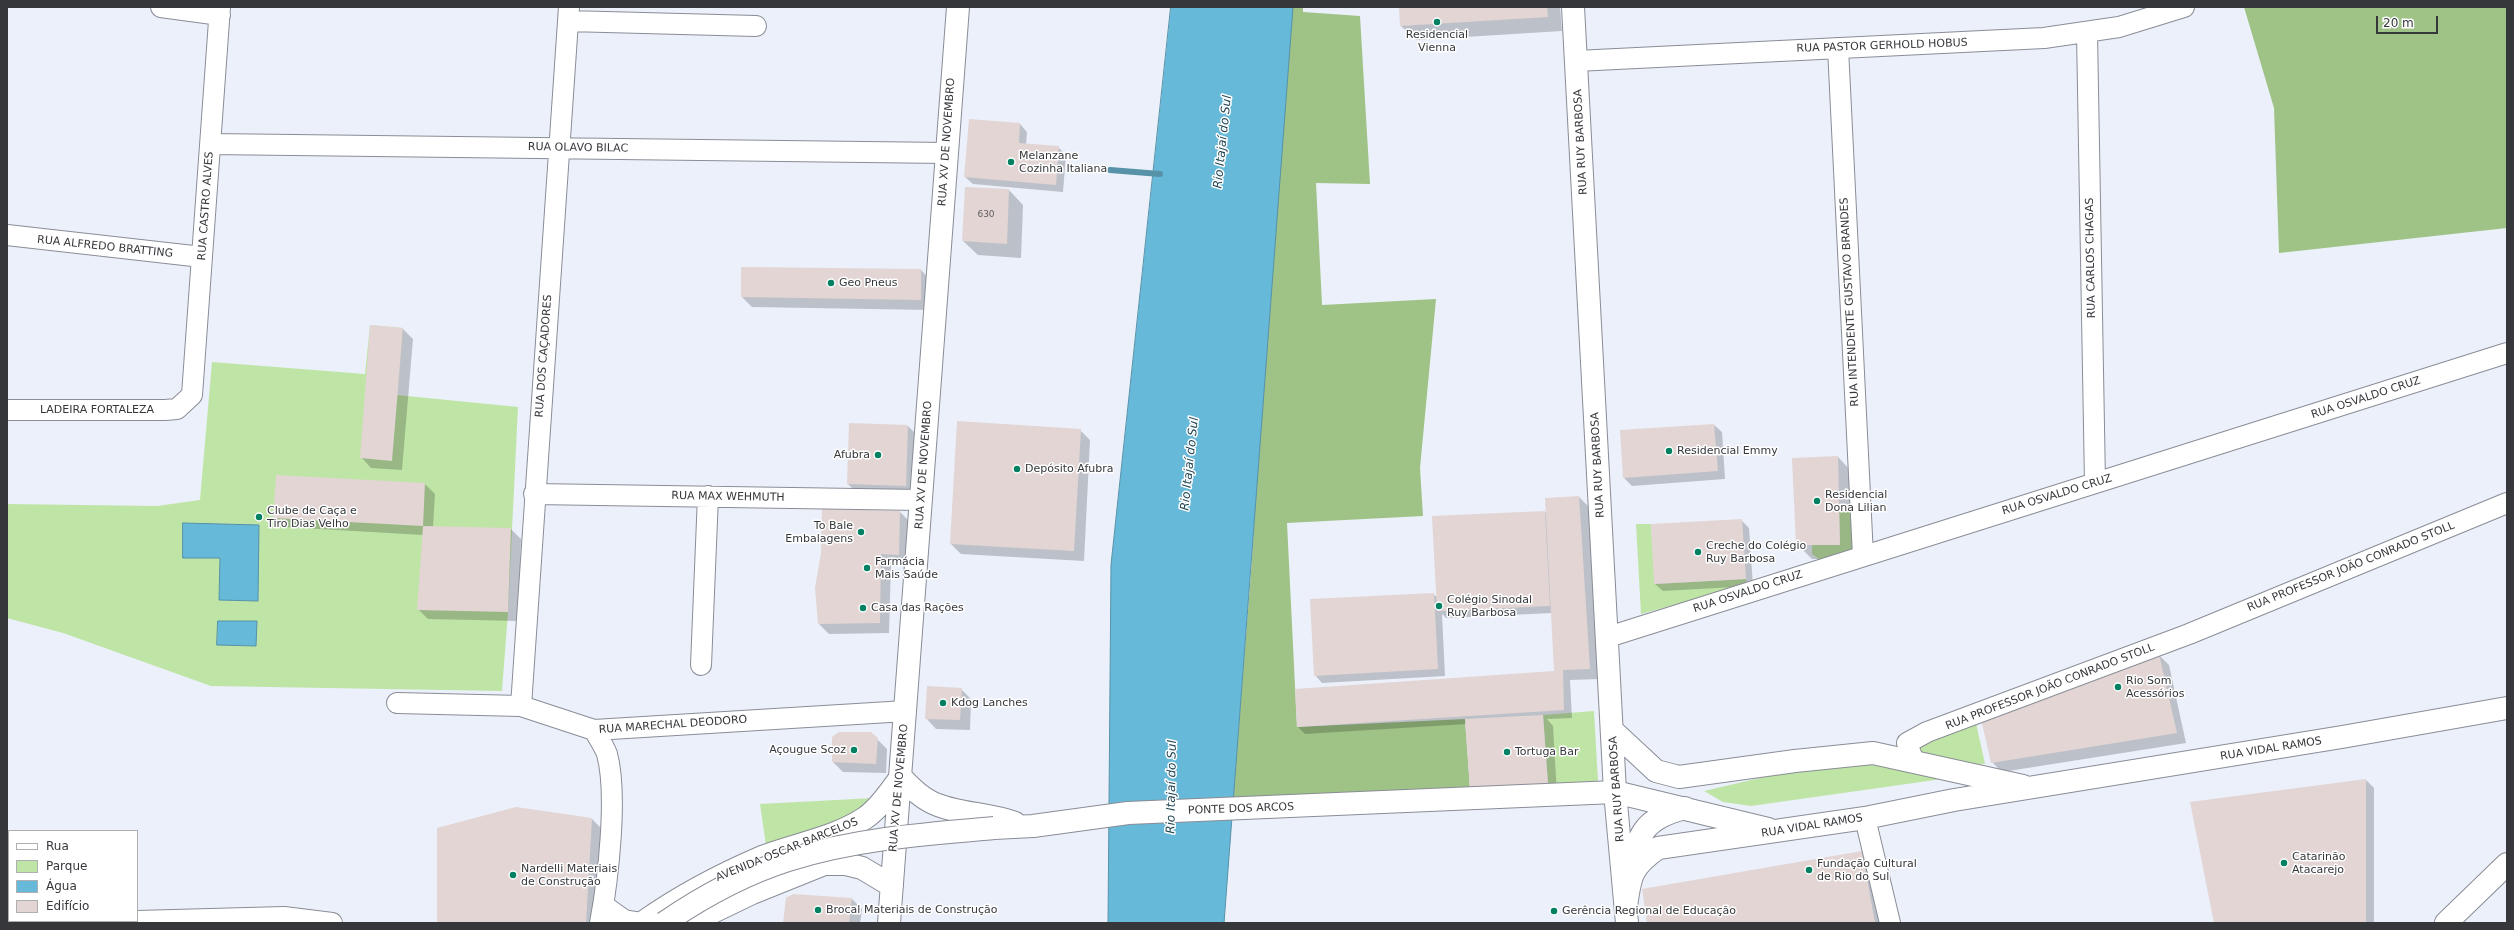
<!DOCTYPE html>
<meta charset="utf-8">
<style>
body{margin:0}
#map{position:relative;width:2514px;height:930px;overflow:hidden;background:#ebf0fa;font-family:"DejaVu Sans",sans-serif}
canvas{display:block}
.frame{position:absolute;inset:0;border:8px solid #35373b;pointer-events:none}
.legend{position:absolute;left:8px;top:830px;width:130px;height:92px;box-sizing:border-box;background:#fff;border:1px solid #aeafb1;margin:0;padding:5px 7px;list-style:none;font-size:12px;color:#35373b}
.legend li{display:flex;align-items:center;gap:8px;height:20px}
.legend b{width:20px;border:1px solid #aeafb1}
.scale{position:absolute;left:2376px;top:16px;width:62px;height:18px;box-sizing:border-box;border:2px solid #35373b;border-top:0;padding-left:5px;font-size:12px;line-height:14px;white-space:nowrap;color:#35373b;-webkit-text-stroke:3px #fff;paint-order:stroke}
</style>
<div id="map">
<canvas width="2514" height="930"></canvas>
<div class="frame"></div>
<ul class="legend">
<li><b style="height:5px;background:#fff"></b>Rua</li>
<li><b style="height:11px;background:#bfe5a6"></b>Parque</li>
<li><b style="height:11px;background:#66b9d8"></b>Água</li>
<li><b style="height:11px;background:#e2d5d3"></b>Edifício</li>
</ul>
<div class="scale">20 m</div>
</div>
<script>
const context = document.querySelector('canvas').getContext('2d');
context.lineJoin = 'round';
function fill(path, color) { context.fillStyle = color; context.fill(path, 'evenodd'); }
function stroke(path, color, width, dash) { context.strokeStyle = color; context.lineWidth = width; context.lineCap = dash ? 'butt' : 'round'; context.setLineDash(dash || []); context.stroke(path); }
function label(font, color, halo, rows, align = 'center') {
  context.font = font + ' "DejaVu Sans",sans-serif'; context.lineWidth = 3; context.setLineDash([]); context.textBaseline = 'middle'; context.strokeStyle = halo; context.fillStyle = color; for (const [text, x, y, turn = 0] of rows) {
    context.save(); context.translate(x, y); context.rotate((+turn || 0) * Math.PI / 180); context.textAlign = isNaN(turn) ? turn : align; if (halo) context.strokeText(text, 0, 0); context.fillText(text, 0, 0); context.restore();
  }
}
fill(new Path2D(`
 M370 325 403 328 397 395 518 407 508 612 502 691 211 686 63 633 7 618V504L157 506 200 500 212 362 365 374Z
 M1839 510H1854L1855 551 1820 560 1812 554V545H1840Z
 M1636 524H1651L1655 584 1746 579 1747 585 1641 614Z
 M1594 711 1598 781 1548 784 1543 715Z
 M1976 723 1985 764H1963L1922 755 1919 748 1923 742Z
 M1870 759 1942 779 1751 806 1723 802 1704 791 1811 766Z
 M874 798 869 812 766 845 760 804Z`), '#bfe5a6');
fill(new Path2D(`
 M1286 7H1303V12L1360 16 1370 184 1316 183 1322 305 1436 299 1420 468 1423 516 1287 523 1297 727 1465 719 1470 789 1232 809 1251 573Z
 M2244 7H2507V228L2279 253 2274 108Z`), '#9fc386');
const water = new Path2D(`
 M1171 7H1293L1224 923H1108L1111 565Z
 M183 523 259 525 258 601 219 600 220 558H183Z
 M218 621H257L256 646 217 645Z`);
fill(water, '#66b9d8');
stroke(water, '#5792a9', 1);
fill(new Path2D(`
 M1400 7H1560L1562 31 1416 40 1401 26Z
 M1020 124 1027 132 1026 145 1058 147 1066 155 1063 192 973 184 965 177Z
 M966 188 1009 190 1023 205 1021 258 978 255 963 241Z
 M742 268 921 270 931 281 930 310 752 307 742 297Z
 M371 326 403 329 413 339 402 470 371 468 361 457Z
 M1714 425 1722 432 1725 479 1632 486 1624 478Z
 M908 426 918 436 916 496 858 494 848 484Z
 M1080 430 1090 440 1084 561 961 554 951 544Z
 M1838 457 1852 472 1854 559H1812L1797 544Z
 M425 484 435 494 433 527 511 529 521 539 518 621 428 619 418 609 423 535 284 527 274 517Z
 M1579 497 1589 507 1600 679 1570 680 1572 718 1547 719 1553 726 1557 794 1467 724 1305 734 1298 727 1556 672 1552 613 1446 618 1442 614 1445 676 1322 683 1315 675 1433 594 1437 597 1545 512 1547 514Z
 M823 510 900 512 910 522 909 564H891L889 633 829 634 819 624Z
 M1741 520 1749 528 1753 586 1663 591 1655 584Z
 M2159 655 2169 665 2186 743 2002 772 1992 762Z
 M961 689 971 699 970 730 936 729 926 718Z
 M877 739 887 749 886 773 843 772 833 762Z
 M2366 780 2374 788V923H2216L2191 803Z
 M592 819 602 829 596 923H438Z
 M1862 853 1869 860 1880 923H1648Z
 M852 899 862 909 860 923H784Z`), '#0003');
stroke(new Path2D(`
 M1110 170 1160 174`), '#5792a9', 6);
fill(new Path2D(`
 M1399 7H1547L1548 17 1400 26Z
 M969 119 1020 123 1019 143 1059 146 1056 185 964 177Z
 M965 187 1009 189 1007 244 962 241Z
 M741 267 921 269V300L741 297Z
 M370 325 403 328 392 461 360 458Z
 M957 421 1081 429 1074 551 950 544Z
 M849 423 908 425 906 486 847 484Z
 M1714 424 1718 471 1623 478 1620 430Z
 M1838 456 1840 545H1796L1792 458Z
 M276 475 425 483 423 526 273 518Z
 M1579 496 1590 669 1563 670 1564 710 1297 727 1295 689 1554 671 1545 498Z
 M822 509 900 511 899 555 881 554 880 623 818 624 815 588 821 553Z
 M1545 511 1550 606 1437 611 1432 516Z
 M1742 519 1746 579 1654 584 1651 524Z
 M423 526 511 528 508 612 417 610Z
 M1434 593 1438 669 1314 676 1310 599Z
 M2159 654 2177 733 1991 763 1981 719Z
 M927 686 962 688 960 720 925 719Z
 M1543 715 1548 784 1470 789 1465 719Z
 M839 732H871L878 738 876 764 832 762V737Z
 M2366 779V923H2214L2190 802Z
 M516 807 592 818 586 923H437V828Z
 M1862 851 1875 923H1647L1642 889Z
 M793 894 852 898 849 923H783L786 898Z`), '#e2d5d3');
const minor = new Path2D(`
 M161 7 220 15
 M568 21 756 26
 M2087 33 2095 483
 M1838 48 1863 556
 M1576 61 2044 38 2119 27 2184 7
 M211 144 946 153
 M7 235 202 257
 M7 410H165L177 409 192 395 220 7
 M534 494 921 500
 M1608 637 2507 353
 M701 665 708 496
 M397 703 521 706 594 730 906 711
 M521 706 569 7
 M594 730C598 737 604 746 607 754 618 795 608 881 600 923
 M1914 762 1907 743 1927 732 2189 634 2507 503
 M1865 818 1890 923
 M603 905 624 920 642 923
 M137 921 284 917 332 923
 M47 923 131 921`);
const secondary = new Path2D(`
 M901 777C910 787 919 796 931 802 954 814 989 813 1015 823
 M994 828 1033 826 1128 813 1615 792
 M642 923C680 896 720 875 762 857 796 844 835 838 865 818 880 808 890 791 901 777
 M690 923 752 893 824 864H846L862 868 892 886
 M889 923 958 7`);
const primary = new Path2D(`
 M1573 7 1615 792 1627 923
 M1613 731 1656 771 1679 777 1795 761 1873 753 2023 786
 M1615 792 1768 829
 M1631 874C1637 834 1644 818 1685 808
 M1626 907C1630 876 1631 867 1658 848L1865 818 1954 800 2342 737 2507 708
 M2446 923 2507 864`);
stroke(minor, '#898d96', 22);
stroke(secondary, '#898d96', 24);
stroke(primary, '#898d96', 24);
stroke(minor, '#fff', 20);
stroke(secondary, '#fff', 22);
stroke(primary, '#fff', 22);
const secondaryBridge = new Path2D(`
 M664 923C702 897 744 874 788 860 855 839 924 834 994 828`);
stroke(secondaryBridge, '#898d96', 24, []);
stroke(secondaryBridge, '#fff', 22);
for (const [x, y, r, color] of [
 [1437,22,4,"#018162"],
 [1011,162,4,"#018162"],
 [831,283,4,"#018162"],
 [1669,451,4,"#018162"],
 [878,455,4,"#018162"],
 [1017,469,4,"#018162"],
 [1817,501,4,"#018162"],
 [259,517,4,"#018162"],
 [861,532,4,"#018162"],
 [1698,552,4,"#018162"],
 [867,568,4,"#018162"],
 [1439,606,4,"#018162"],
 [863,608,4,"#018162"],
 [2118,687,4,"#018162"],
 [943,703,4,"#018162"],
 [854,750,4,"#018162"],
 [1507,752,4,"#018162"],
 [2284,863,4,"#018162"],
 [1809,870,4,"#018162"],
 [513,875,4,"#018162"],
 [818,910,4,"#018162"],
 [1554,911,4,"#018162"]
]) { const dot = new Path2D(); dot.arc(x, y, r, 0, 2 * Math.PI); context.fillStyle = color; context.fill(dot); stroke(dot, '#fff', 1.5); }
label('9px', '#605e61', null, [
 ["630",986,215]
]);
label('11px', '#35373b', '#fff', [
 ["Residencial",1437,35,"center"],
 ["Vienna",1437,48,"center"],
 ["Melanzane",1019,156],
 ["Cozinha Italiana",1019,169],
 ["Geo Pneus",839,283],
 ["Residencial Emmy",1677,451],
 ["Afubra",870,455,"right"],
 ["Depósito Afubra",1025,469],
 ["Residencial",1825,495],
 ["Dona Lilian",1825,508],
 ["Clube de Caça e",267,511],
 ["Tiro Dias Velho",267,524],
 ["To Bale",853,526,"right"],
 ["Embalagens",853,539,"right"],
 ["Creche do Colégio",1706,546],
 ["Ruy Barbosa",1706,559],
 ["Farmácia",875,562],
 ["Mais Saúde",875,575],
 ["Colégio Sinodal",1447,600],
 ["Ruy Barbosa",1447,613],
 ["Casa das Rações",871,608],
 ["Rio Som",2126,681],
 ["Acessórios",2126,694],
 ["Kdog Lanches",951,703],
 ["Açougue Scoz",846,750,"right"],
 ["Tortuga Bar",1515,752],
 ["Catarinão",2292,857],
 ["Atacarejo",2292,870],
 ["Fundação Cultural",1817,864],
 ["de Rio do Sul",1817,877],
 ["Nardelli Materiais",521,869],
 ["de Construção",521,882],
 ["Brocal Materiais de Construção",826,910],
 ["Gerência Regional de Educação",1562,911]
], 'left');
label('11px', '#35373b', '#fff', [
 ["RUA PASTOR GERHOLD HOBUS",1882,46,-2],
 ["RUA XV DE NOVEMBRO",947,142,-86],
 ["RUA RUY BARBOSA",1581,142,-93],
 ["RUA OLAVO BILAC",578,148,1],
 ["RUA CASTRO ALVES",206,206,-86],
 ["RUA ALFREDO BRATTING",105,247,6],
 ["RUA CARLOS CHAGAS",2091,258,-91],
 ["RUA INTENDENTE GUSTAVO BRANDES",1850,302,-93],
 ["RUA DOS CAÇADORES",544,356,-86],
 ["RUA OSVALDO CRUZ",2366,398,-18],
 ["LADEIRA FORTALEZA",97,410],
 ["RUA XV DE NOVEMBRO",924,465,-86],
 ["RUA RUY BARBOSA",1598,465,-93],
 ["RUA OSVALDO CRUZ",2057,495,-17],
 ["RUA MAX WEHMUTH",728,497,1],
 ["RUA PROFESSOR JOÃO CONRADO STOLL",2351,567,-22],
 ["RUA OSVALDO CRUZ",1748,592,-18],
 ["RUA PROFESSOR JOÃO CONRADO STOLL",2050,687,-21],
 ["RUA MARECHAL DEODORO",673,725,-4],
 ["RUA VIDAL RAMOS",2271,749,-9],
 ["RUA XV DE NOVEMBRO",899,788,-85],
 ["RUA RUY BARBOSA",1617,789,-94],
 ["PONTE DOS ARCOS",1241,809,-2],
 ["RUA VIDAL RAMOS",1812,826,-9],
 ["AVENIDA OSCAR BARCELOS",787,850,-22]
]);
label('italic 12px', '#214654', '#fff', [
 ["Rio Itajaí do Sul",1223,142,-84],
 ["Rio Itajaí do Sul",1190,464,-84],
 ["Rio Itajaí do Sul",1172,787,-89]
]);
</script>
